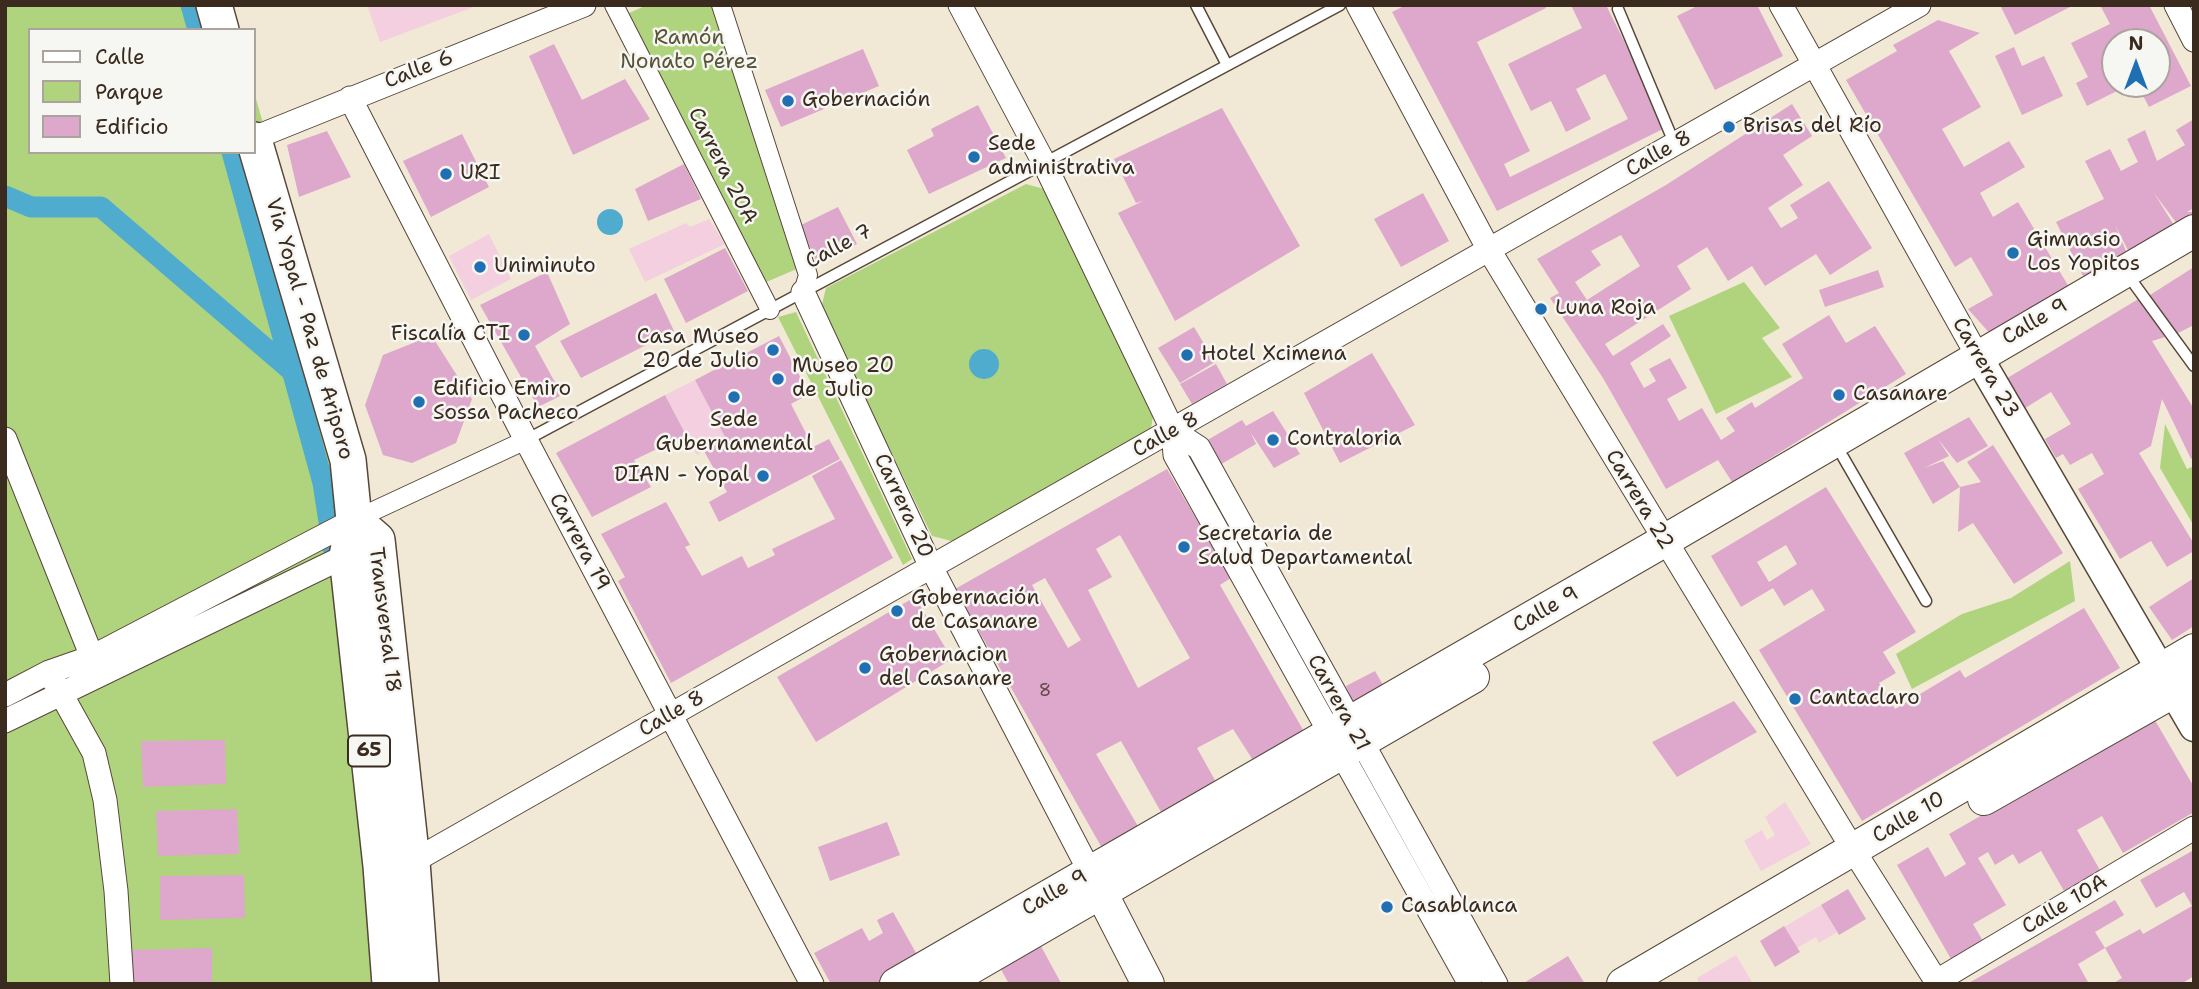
<!DOCTYPE html>
<meta charset="utf-8">
<style>
body{margin:0}
#map{position:relative;width:2199px;height:989px;overflow:hidden;background:#f1e9d5;font-family:"Shantell Sans",sans-serif}
canvas{display:block}
.frame{position:absolute;inset:0;border:7px solid #3b2a1e;pointer-events:none}
.legend{position:absolute;left:28px;top:28px;width:228px;height:126px;box-sizing:border-box;background:#f6f6f2;border:2px solid #aba49d;margin:0;padding:9px 12px;list-style:none;font-size:21px;color:#3b2a1e}
.legend li{display:flex;align-items:center;gap:14px;height:35px}
.legend b{width:35px;border:2px solid #aba49d}
.north{position:absolute;left:2101px;top:28px;width:70px;height:70px;box-sizing:border-box;background:#f6f6f2;border:2px solid #aba49d;border-radius:50%;rotate:0deg;font-size:19px;font-weight:700;line-height:28px;text-align:center;color:#3b2a1e}
.north::after{content:'';display:block;margin:auto;width:24px;height:32px;background:#1f6fb2;clip-path:polygon(50% 0,100% 100%,50% 72%,0 100%)}
</style>
<div id="map">
<canvas width="2199" height="989"></canvas>
<div class="frame"></div>
<ul class="legend">
<li><b style="height:9px;background:#fff"></b>Calle</li>
<li><b style="height:19px;background:#b0d47e"></b>Parque</li>
<li><b style="height:19px;background:#dda8cb"></b>Edificio</li>
</ul>
<div class="north">N</div>
</div>
<script>
const context = document.querySelector('canvas').getContext('2d');
context.lineJoin = 'round';
function fill(path, color) { context.fillStyle = color; context.fill(path, 'evenodd'); }
function stroke(path, color, width, dash) { context.strokeStyle = color; context.lineWidth = width; context.lineCap = dash ? 'butt' : 'round'; context.setLineDash(dash || []); context.stroke(path); }
function label(font, color, halo, rows, align = 'center') {
  context.font = font + ' "Shantell Sans",sans-serif'; context.lineWidth = 5; context.setLineDash([]); context.textBaseline = 'middle'; context.strokeStyle = halo; context.fillStyle = color; for (const [text, x, y, turn = 0] of rows) {
    context.save(); context.translate(x, y); context.rotate((+turn || 0) * Math.PI / 180); context.textAlign = isNaN(turn) ? turn : align; if (halo) context.strokeText(text, 0, 0); context.fillText(text, 0, 0); context.restore();
  }
}
fill(new Path2D(`
 M367 5H479L380 42Z
 M709 219 725 244 645 282 629 249 686 223 690 227Z
 M489 234 511 279 471 300 449 256Z
 M695 380 726 439 697 455 665 395Z
 M1785 802 1811 844 1761 871 1744 841 1762 830 1767 840 1775 835 1765 817Z
 M1821 905 1837 932 1819 943 1816 937 1797 948 1784 927Z
 M1736 955 1753 984H1700L1697 978Z`), '#f3cfdf');
fill(new Path2D(`
 M5 5H228L235 30H30V152H254V92L358 454 417 984H5Z
 M647 5H715L799 268 764 283 627 14Z
 M1026 184 1044 189 1153 417 1151 428 955 542 932 536 821 308 826 288Z
 M1744 282 1780 328 1762 338 1792 377 1716 414 1669 316Z
 M796 312 912 559 903 565 778 317Z
 M2165 424 2187 469 2194 466V526L2160 468Z
 M2070 561 2075 601 1912 689 1896 654 1962 614 2011 598Z`), '#b0d47e');
fill(new Path2D(`
 M597 222a13 13 0 1 1 26 0a13 13 0 1 1-26 0Z
 M969 364a15 15 0 1 1 30 0a15 15 0 1 1-30 0Z`), '#50acce');
stroke(new Path2D(`
 M191 5 198 30
 M232 152 323 483 333 548
 M5 196 31 207H101L293 372`), '#50acce', 21);
fill(new Path2D(`
 M1406 5H1545L1546 8 1477 42 1530 151 1504 164 1510 177 1628 119 1605 74 1576 89 1591 119 1566 132 1551 101 1531 111 1508 64 1582 28 1571 5H1606L1667 127 1497 211 1392 12Z
 M1699 5H1757L1783 56 1715 90 1677 16Z
 M2000 5H2074L2015 35Z
 M2100 5H2149L2191 86 2149 107 2137 84H2157V42H2115V84H2131L2087 106 2076 83 2088 77 2071 43 2110 24Z
 M1938 20 1980 33 1949 51 1981 107 1942 129 1964 167 2009 141 2025 167 1980 193 1993 217 2018 202 2072 292 1993 337 1968 309 1993 295 1971 257 1955 267 1846 80 1897 51 1893 45Z
 M554 44 582 100 625 79 650 119 573 155 529 56Z
 M2014 47 2022 66 2044 56 2063 96 2022 115 1995 56Z
 M863 49 879 86 781 127 765 90Z
 M1792 104 1812 136 1783 155 1803 185 1768 208 1781 228 1798 218 1790 205 1829 181 1872 248 1830 275 1816 254 1765 286 1752 266 1728 281 1707 247 1677 266 1691 289 1605 344 1613 356 1663 324 1671 336 1630 363 1644 388 1656 381 1649 369 1670 358 1687 388 1667 399 1679 421 1702 408 1721 440 1735 431 1726 418 1752 402 1755 408 1803 378 1782 344 1829 315 1846 343 1875 326 1906 374 1732 482 1718 460 1666 489 1603 378 1550 298 1559 293 1537 259 1666 185ZM1621 235 1640 266 1587 300 1575 282 1601 265 1591 251Z
 M978 105 1006 158 929 194 907 150 934 136 931 129Z
 M1222 108 1300 246 1175 321 1118 213 1143 201 1136 203 1114 159Z
 M2194 119V208L2187 212H2194V221L2181 229 2154 193 2177 230 2131 256 2115 225 2129 258 2083 276 2056 222 2104 199 2085 161 2110 149 2121 171 2138 162 2127 139 2145 130 2157 161 2185 145 2176 130Z
 M327 131 351 177 299 197 287 145Z
 M462 134 489 187 431 217 403 161Z
 M684 164 701 199 648 221 635 189Z
 M1423 193 1449 241 1401 267 1374 219Z
 M838 207 857 244 818 264 799 226Z
 M725 248 748 291 686 323 664 279Z
 M2194 267V325L2174 335 2150 295Z
 M1878 270 1884 287 1825 307 1819 290Z
 M547 272 570 324 535 346 562 395 538 407 480 305Z
 M656 293 674 331 581 378 560 341Z
 M2140 298 2165 337 2152 341 2194 409V457L2191 459 2162 399 2151 446 2139 453 2194 544V551L2167 567 2151 541 2120 559 2078 489 2104 474 2092 453 2070 465 2063 454 2056 458 2045 439 2071 424 2051 392 2022 410 2004 380Z
 M1194 327 1215 362 1180 383 1158 348Z
 M779 336 809 394 791 404 813 447 829 439 840 459 719 522 709 502 727 492 704 451 726 439 695 380Z
 M423 339 435 341 472 399 456 443 412 463 383 455 365 405 383 355Z
 M1372 353 1415 425 1340 463 1304 393Z
 M1216 364 1227 384 1192 404 1180 384Z
 M665 395 686 435 634 460 651 487 592 517 556 453Z
 M1273 411 1300 454 1274 468 1251 433 1256 444 1218 466 1204 442 1242 420 1246 426Z
 M1969 417 1988 446 1957 463 1938 439 1949 456 1924 468 1943 461 1960 487 1981 482 1967 462 1993 445 2063 553 2014 584 1973 523 1958 532 1960 487 1933 504 1904 453Z
 M841 460 893 558 671 683 618 581 625 577 601 534 666 502 690 545 685 547 702 576 742 556 748 568 775 555 772 549 835 519 812 476Z
 M1167 469 1231 578 1220 585 1306 735 1256 765 1233 729 1197 748 1216 782 1161 812 1121 741 1096 754 1139 828 1102 848 955 589ZM1120 535 1190 658 1138 688 1088 590 1112 577 1096 549ZM1045 578 1081 640 1068 648 1032 585Z
 M1826 487 1916 632 1883 652 1896 673 1879 683 1895 709 1960 670 1965 678 2084 608 2120 668 1862 821 1759 650 1825 610 1812 589 1784 606 1773 588 1741 607 1711 556ZM1786 545 1797 564 1769 582 1757 562Z
 M2194 578V626L2172 640 2149 607Z
 M915 597 952 659 816 742 777 677Z
 M1375 671 1386 690 1354 710 1346 686Z
 M1734 701 1757 732 1677 777 1652 742Z
 M2153 717 2194 787V812L2123 853 2102 816 2077 830 2100 870 2064 891 2041 851 2019 864 2013 854 1995 865 1988 852 1978 858 2006 905 1973 924 1983 941 1951 959 1897 865 1928 847 1945 877 1966 864 1949 834Z
 M225 740 226 784 143 787 141 741Z
 M237 809 239 854 158 856 156 811Z
 M887 822 900 855 830 881 818 847Z
 M2194 850V976L2181 984H2112L2122 978 2105 948 2140 929 2143 934 2192 906 2184 892 2156 908 2140 880Z
 M244 875 245 918 160 920V876Z
 M1848 889 1866 919 1839 935 1821 905Z
 M2115 900 2124 915 2095 932 2105 948 2078 964 2089 984H1967Z
 M893 912 920 960 878 984H831L814 953 862 928 869 941 883 933 877 920Z
 M1784 926 1800 952 1775 967 1760 941Z
 M1037 939 1061 983 1009 984 997 962Z
 M212 948V984H129L128 950Z
 M1568 956 1585 984H1522Z`), '#dda8cb');
const service = new Path2D(`
 M1196 5 1227 65
 M1618 9 1675 145
 M2135 285 2194 366
 M526 440 1340 5
 M1843 457 1926 601`);
const pedestrian = new Path2D(`
 M614 5 770 310
 M721 5 808 275 803 292
 M354 520 526 440`);
const minor = new Path2D(`
 M960 5 1044 163 1173 431 1175 455 1470 984
 M1358 5 1489 250 1854 851 1938 984
 M1781 5 1977 355
 M2176 5 2194 40
 M350 98 526 440 812 984
 M254 138 584 5
 M803 292 931 567 1090 872
 M1173 431 1199 448 1496 984
 M5 439 92 657
 M54 681 94 753 105 800 116 891 122 984
 M5 695 49 672 92 657 354 520
 M5 721 358 550
 M401 863 412 862 1919 5
 M1937 981 2194 828`);
const tertiary = new Path2D(`
 M1977 355 2194 727`);
const secondary = new Path2D(`
 M1984 799 2194 680
 M1091 873 1148 984
 M896 984 1664 541 2194 231
 M943 984 1473 677
 M1623 984 2194 650`);
const primary = new Path2D(`
 M214 5 221 30
 M254 140 348 460 354 520 347 556 381 866 390 984
 M354 520 377 540 412 862 421 984`);
stroke(service, '#564739', 13);
stroke(pedestrian, '#564739', 20);
stroke(minor, '#564739', 25);
stroke(tertiary, '#564739', 31);
stroke(secondary, '#564739', 34);
stroke(primary, '#564739', 38);
stroke(service, '#fff', 10);
stroke(pedestrian, '#fff', 18);
stroke(minor, '#fff', 23);
stroke(tertiary, '#fff', 28);
stroke(secondary, '#fff', 32);
stroke(primary, '#fff', 35);
for (const [x, y, r, color] of [
 [788,101,7,"#1f6fb2"],
 [1729,127,7,"#1f6fb2"],
 [974,157,7,"#1f6fb2"],
 [446,174,7,"#1f6fb2"],
 [2013,253,7,"#1f6fb2"],
 [480,267,7,"#1f6fb2"],
 [1541,309,7,"#1f6fb2"],
 [524,335,7,"#1f6fb2"],
 [773,350,7,"#1f6fb2"],
 [1187,355,7,"#1f6fb2"],
 [778,379,7,"#1f6fb2"],
 [1839,395,7,"#1f6fb2"],
 [734,397,7,"#1f6fb2"],
 [419,402,7,"#1f6fb2"],
 [1273,440,7,"#1f6fb2"],
 [763,476,7,"#1f6fb2"],
 [1184,547,7,"#1f6fb2"],
 [897,611,7,"#1f6fb2"],
 [865,668,7,"#1f6fb2"],
 [1795,699,7,"#1f6fb2"],
 [1387,907,7,"#1f6fb2"]
]) { const dot = new Path2D(); dot.arc(x, y, r, 0, 2 * Math.PI); context.fillStyle = color; context.fill(dot); stroke(dot, '#f6f6f2', 2.5); }
label('18px', '#644a49', null, [
 ["8",1045,691]
]);
for (const [x, y, w] of [
 [369,751,42]
]) { const box = new Path2D(); box.roundRect(x - w / 2, y - 15.5, w, 31, 5); context.fillStyle = '#f6f6f2'; context.fill(box); stroke(box, '#3b2a1e', 2); }
label('bold 19px', '#3b2a1e', null, [
 ["65",369,751]
]);
label('21px', '#585436', '#f6f6f2', [
 ["Ramón",689,39],
 ["Nonato Pérez",689,63]
]);
label('21px', '#3b2a1e', '#f6f6f2', [
 ["Calle 6",419,70,-21],
 ["Calle 8",1659,154,-30],
 ["Carrera 20A",722,166,63],
 ["Calle 7",839,247,-28],
 ["Calle 9",2035,322,-30],
 ["Via Yopal - Paz de Ariporo",309,329,74],
 ["Carrera 23",1985,368,60],
 ["Calle 8",1166,435,-29],
 ["Carrera 22",1639,500,59],
 ["Carrera 20",903,506,65],
 ["Carrera 19",579,542,62],
 ["Calle 9",1546,610,-30],
 ["Transversal 18",384,620,83],
 ["Carrera 21",1338,703,61],
 ["Calle 8",672,714,-30],
 ["Calle 10",1909,818,-31],
 ["Calle 9",1055,893,-30],
 ["Calle 10A",2065,905,-31]
]);
label('21px', '#3b2a1e', '#f6f6f2', [
 ["Gobernación",802,101],
 ["Brisas del Río",1743,127],
 ["Sede",988,145],
 ["administrativa",988,169],
 ["URI",460,174],
 ["Gimnasio",2027,241],
 ["Los Yopitos",2027,265],
 ["Uniminuto",494,267],
 ["Luna Roja",1555,309],
 ["Fiscalía CTI",510,335,"right"],
 ["Casa Museo",759,338,"right"],
 ["20 de Julio",759,362,"right"],
 ["Hotel Xcimena",1201,355],
 ["Museo 20",792,367],
 ["de Julio",792,391],
 ["Edificio Emiro",433,390],
 ["Sossa Pacheco",433,414],
 ["Casanare",1853,395],
 ["Sede",734,421,"center"],
 ["Gubernamental",734,445,"center"],
 ["Contraloria",1287,440],
 ["DIAN - Yopal",749,476,"right"],
 ["Secretaria de",1198,535],
 ["Salud Departamental",1198,559],
 ["Gobernación",911,599],
 ["de Casanare",911,623],
 ["Gobernacion",879,656],
 ["del Casanare",879,680],
 ["Cantaclaro",1809,699],
 ["Casablanca",1401,907]
], 'left');
</script>
